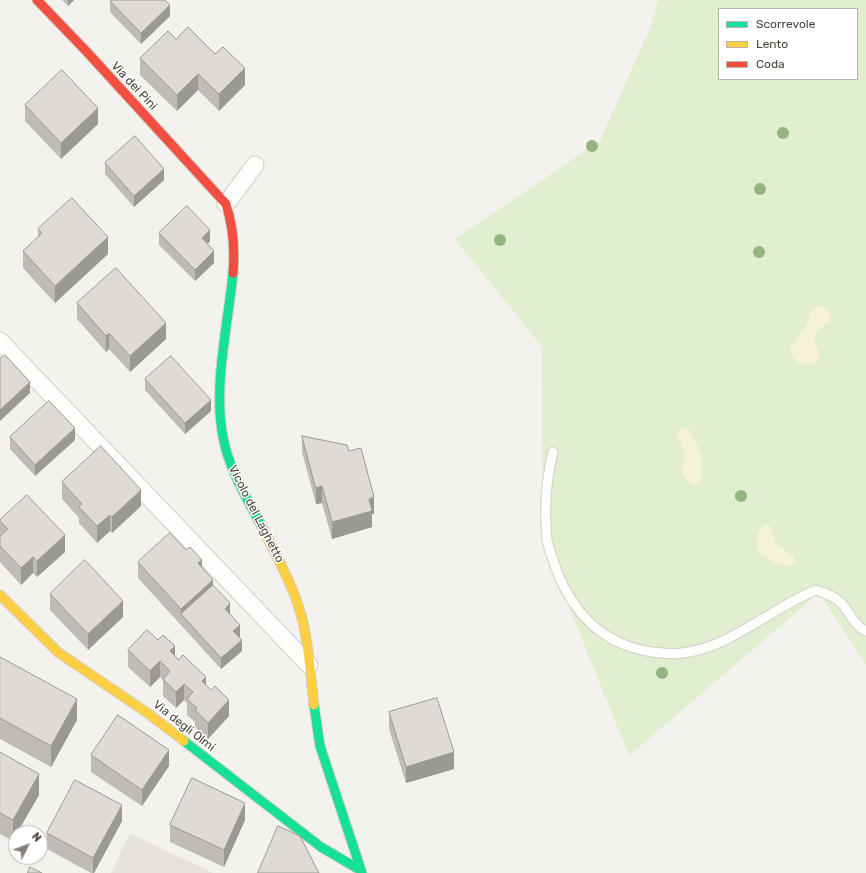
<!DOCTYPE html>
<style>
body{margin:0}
#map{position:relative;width:866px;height:873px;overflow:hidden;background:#f4f2ee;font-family:Rubik,sans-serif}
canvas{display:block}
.legend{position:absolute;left:718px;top:8px;width:140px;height:72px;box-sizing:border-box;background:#fff;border:1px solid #b7b4b0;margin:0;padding:5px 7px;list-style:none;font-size:12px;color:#4b4439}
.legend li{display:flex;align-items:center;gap:8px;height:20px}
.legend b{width:20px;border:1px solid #b7b4b0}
.north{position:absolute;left:8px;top:825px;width:40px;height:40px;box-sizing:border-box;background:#fff;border:1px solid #b7b4b0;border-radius:50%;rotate:48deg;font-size:11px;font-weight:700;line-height:16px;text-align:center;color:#4b4439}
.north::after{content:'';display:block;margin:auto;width:14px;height:18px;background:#868178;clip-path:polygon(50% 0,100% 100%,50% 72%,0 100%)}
</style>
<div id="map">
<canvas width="866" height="873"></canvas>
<ul class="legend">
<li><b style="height:5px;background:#16e098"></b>Scorrevole</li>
<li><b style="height:5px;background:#ffcf43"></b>Lento</li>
<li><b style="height:5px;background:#f24e42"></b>Coda</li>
</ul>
<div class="north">N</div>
</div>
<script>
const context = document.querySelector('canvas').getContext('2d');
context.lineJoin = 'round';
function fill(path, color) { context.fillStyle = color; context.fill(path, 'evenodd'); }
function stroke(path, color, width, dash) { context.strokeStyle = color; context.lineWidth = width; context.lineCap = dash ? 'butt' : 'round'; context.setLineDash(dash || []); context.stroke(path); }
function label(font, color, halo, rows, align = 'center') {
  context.font = font + ' Rubik,sans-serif'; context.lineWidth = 3; context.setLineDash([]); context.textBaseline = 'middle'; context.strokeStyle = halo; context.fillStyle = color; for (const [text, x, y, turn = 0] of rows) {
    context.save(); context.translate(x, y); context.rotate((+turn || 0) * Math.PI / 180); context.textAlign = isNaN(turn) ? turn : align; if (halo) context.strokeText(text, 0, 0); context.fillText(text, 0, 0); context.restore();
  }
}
fill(new Path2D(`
 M658 0H866V665L819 593 629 756 543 542 542 347 455 239 600 141 650 28ZM719 9H857V79H719Z`), '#e1eecf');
fill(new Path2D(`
 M822 306 829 311C836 329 818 323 815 335 812 343 822 350 818 359 812 373 790 363 790 348L794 341 804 330 813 308 815 307Z
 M681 428H687L691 432 695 441 702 454V481L698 486 690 483 682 473V468L685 455 677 435Z
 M764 525H768L771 527 775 542 780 547 793 556 795 561C790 572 770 562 764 557 754 549 755 532 764 525Z`), '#f7f0da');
fill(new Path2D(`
 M130 833 213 873H111Z`), '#e6e3df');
const lane = new Path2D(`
 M553 452C546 480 544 511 547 540 549 550 553 559 556 569 573 613 603 645 652 652 661 653 672 655 682 653 730 648 771 608 816 590 825 593 834 596 841 603 850 612 854 626 866 631`);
const street = new Path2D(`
 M226 204 255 165
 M0 341 309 665`);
const fast = new Path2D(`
 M233 273C228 325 213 386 223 437 229 470 248 500 263 529
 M314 705 320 746 362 873
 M184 741 321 847 360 870`);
const slow = new Path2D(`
 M263 529C278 559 295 589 303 622 309 649 311 678 314 705
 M0 595 59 653 146 712 184 741`);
const jam = new Path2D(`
 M37 0 87 52 226 204C233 226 235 250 233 273`);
stroke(lane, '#d2d0cb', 11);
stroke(street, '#d2d0cb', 19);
stroke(fast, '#d3cfc5', 11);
stroke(slow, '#d3cfc5', 11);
stroke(jam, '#d3cfc5', 11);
stroke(lane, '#fdfdfc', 9);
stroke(street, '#fdfdfc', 17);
stroke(fast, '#16e098', 9);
stroke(slow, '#ffcf43', 9);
stroke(jam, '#f24e42', 9);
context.fillStyle = '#96b382';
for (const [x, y] of [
 [783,133],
 [592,146],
 [760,189],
 [500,240],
 [759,252],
 [741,496],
 [662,673]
]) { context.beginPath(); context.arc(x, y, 6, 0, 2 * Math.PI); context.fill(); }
fill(new Path2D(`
 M62 0H74L68 6Z
 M110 1 170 16 141 44 110 12Z
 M176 39 245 85 219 111 198 90 177 111 140 75V58Z
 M25 105 98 124 61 159 25 121Z
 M105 163 164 180 134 207 105 174Z
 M38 229 108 254 55 303 23 268V251L38 238Z
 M159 233 210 241 207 244 214 263 195 281 159 245Z
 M77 303 166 339 130 372 109 349 106 352 77 319Z
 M145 379 211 411 185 434 145 390Z
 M302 436 349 451 374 514H372V527L332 539 322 503 316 504 302 452Z
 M10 437 75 440 35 476 10 449Z
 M62 482 141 506 112 533 110 531 97 543 79 523V518L62 499Z
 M0 520 65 552 37 577 33 573 21 585 0 562Z
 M138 562 202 567 213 585 230 614 240 637H239L242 651 221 669 138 578Z
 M50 594 123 617 88 650 50 610Z
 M128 650 175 656 206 685 229 716 208 739 195 727V722L187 715V703L184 700 176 708 163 696V680L160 677 150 687 128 667Z
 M0 657 77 720 51 767 0 739Z
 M389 712 454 769 406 783 389 729Z
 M0 752 39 795 17 833H16V836L13 841 0 834Z
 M91 755 169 766 142 806 91 772Z
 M245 820 224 867 170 842V825Z
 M122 821 94 873H91L47 849V833Z`), '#bfbcb8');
fill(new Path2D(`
 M68 0H74L68 6Z
 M170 5V16L141 44V33Z
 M245 68V85L219 111V94Z
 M198 74V90L177 111V95Z
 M98 108V124L61 159V143Z
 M164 169V180L134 207V196Z
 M210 230V241L202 250V238Z
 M108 237V254L55 303V286Z
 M214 251V263L195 281V270Z
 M166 323V339L130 372V356Z
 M109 333V349L106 352V336Z
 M30 382V393L0 421V410Z
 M211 400V411L185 434V423Z
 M75 428V440L35 476V465Z
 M322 486V503L316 504V488Z
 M141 490V506L112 533V517Z
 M374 497V514H372V527L332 539V522L369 499Z
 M110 515V531L97 543V526Z
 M65 535V552L37 577V561Z
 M33 557V573L21 585V568Z
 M202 560V576L198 563Z
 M213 580V596L181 614V609Z
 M123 601V617L88 650V634Z
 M230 603V614L225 620V609Z
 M240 625V637L233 642V631Z
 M242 640V651L221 669V658Z
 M175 646V662L170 651Z
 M160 661V677L150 687V671Z
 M206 677V693L202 681Z
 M184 684V700L176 708V692Z
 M77 699V720L51 767V746Z
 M229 700V716L208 739V723Z
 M169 750V766L142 806V790Z
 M454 752V769L406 783V767Z
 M39 774V795L17 833H16V836L13 841V820Z
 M245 803V820L224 867V850Z
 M122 805V821L94 873H93V858Z`), '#9b9996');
const building = new Path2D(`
 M111 0H165L170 5 141 33 110 1Z
 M188 27 215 54 223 47 245 68 219 94 198 74 177 95 140 58 168 31 176 39Z
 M62 70 98 108 61 143 25 105Z
 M135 136 164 169 134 196 105 163Z
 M72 198 108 237 55 286 23 251 42 233 38 229Z
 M187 206 210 230 202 238 214 251 195 270 159 233Z
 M116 268 166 323 130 356 109 333 106 336 77 303Z
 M5 355 30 382 0 410V359Z
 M171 356 211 400 185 423 145 379Z
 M49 401 75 428 35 465 10 437Z
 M302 436 347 445 349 451 361 448 374 497 369 499 372 511 332 522 322 486 316 488Z
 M101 446 141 490 112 517 110 515 97 526 79 507 82 504 62 482Z
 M27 495 65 535 37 561 33 557 21 568 0 546V536L8 529 0 521V520Z
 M170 533 186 550 190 547 202 560 198 563 213 580 181 609 138 562Z
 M85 560 123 601 88 634 50 594Z
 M213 585 230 603 225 609 240 625 233 631 242 640 221 658 181 614Z
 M147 630 158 640 163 635 175 646 170 651 179 660 183 655 206 677 202 681 211 690 215 686 229 700 208 723 195 710 197 708 187 699 193 692 184 684 176 692 163 679 170 671 160 661 150 671 128 650Z
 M0 657 77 699 51 746 0 718Z
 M437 698 454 752 406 767 389 712Z
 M118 715 169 750 142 790 91 755Z
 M0 752 39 774 13 820 0 813Z
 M192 778 245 803 224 850 170 825Z
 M75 780 122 805 93 858 47 833Z
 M278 826 300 836 319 873H258Z
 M30 867 42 873H28Z`);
fill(building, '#dedbd6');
stroke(building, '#9b9996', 1);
label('12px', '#4b4439', '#fff', [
 ["Via dei Pini",134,86,47],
 ["Vicolo del Laghetto",256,514,63],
 ["Via degli Olmi",184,726,38]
]);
</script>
